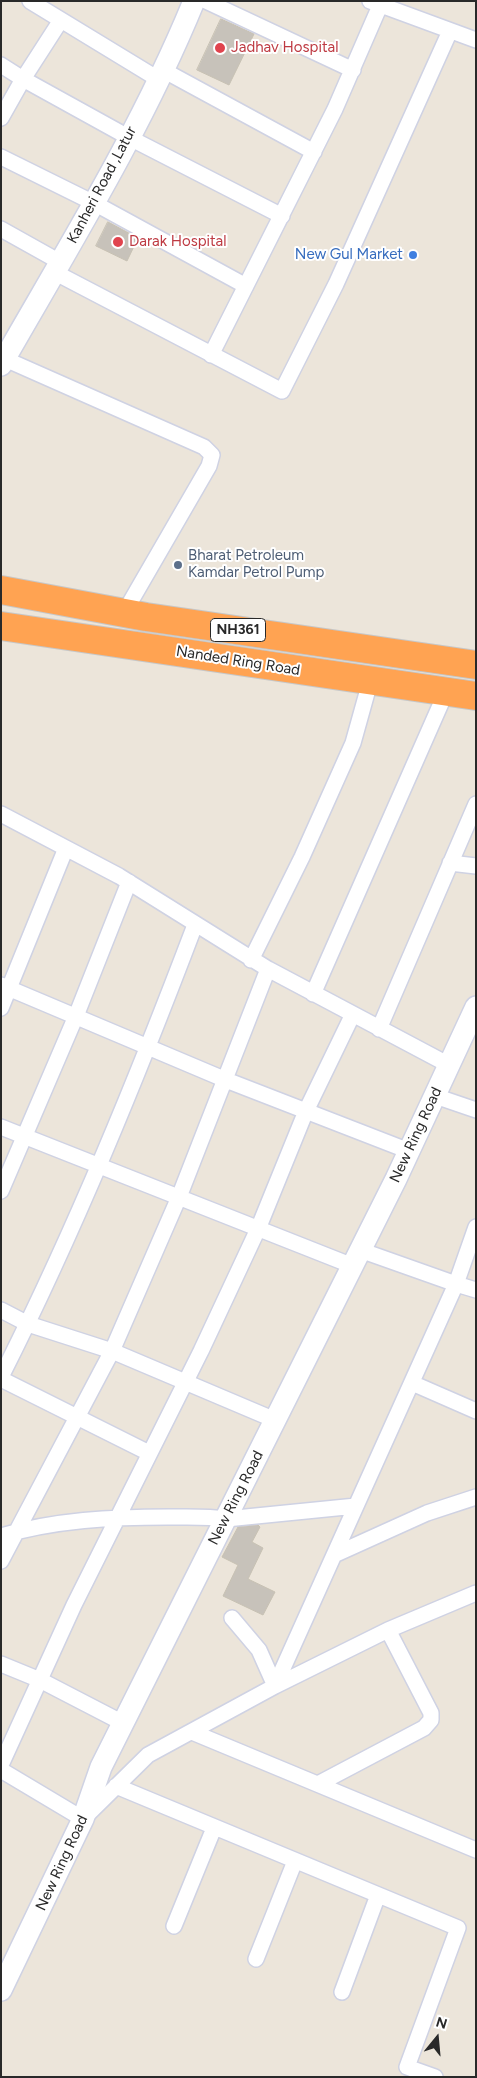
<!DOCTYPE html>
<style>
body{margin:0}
#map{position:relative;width:477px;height:2078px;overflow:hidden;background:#ece5da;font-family:Figtree,sans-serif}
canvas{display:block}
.frame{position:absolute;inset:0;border:2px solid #292929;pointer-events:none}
.north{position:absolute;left:412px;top:2013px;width:50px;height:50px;-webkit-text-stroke:4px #fff;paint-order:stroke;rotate:17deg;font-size:14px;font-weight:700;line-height:20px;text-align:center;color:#292929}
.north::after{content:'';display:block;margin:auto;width:18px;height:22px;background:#292929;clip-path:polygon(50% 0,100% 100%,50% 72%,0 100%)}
</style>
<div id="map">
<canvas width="477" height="2078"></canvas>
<div class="frame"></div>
<div class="north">N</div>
</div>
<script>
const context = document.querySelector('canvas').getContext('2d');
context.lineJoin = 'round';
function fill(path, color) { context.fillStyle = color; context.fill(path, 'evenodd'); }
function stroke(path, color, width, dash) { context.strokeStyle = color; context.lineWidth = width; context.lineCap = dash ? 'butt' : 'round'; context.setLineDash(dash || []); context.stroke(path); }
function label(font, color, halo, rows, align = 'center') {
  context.font = font + ' Figtree,sans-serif'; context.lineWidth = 4; context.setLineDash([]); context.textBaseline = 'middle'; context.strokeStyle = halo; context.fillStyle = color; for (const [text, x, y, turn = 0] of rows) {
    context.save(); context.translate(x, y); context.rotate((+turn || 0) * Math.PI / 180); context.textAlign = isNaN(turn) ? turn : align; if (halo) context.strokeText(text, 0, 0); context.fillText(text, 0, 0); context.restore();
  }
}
const building = new Path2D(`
 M221 19 254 34 229 85 197 70Z
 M108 222 138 238 127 261 96 246Z
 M258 1525 260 1527 252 1542 263 1548 248 1579 275 1592 263 1615 223 1596 238 1565 222 1557 238 1527Z`);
fill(building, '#c7c2ba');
stroke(building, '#c7c1b3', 1);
const street = new Path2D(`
 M30 1 158 79
 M206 1 353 70
 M370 1 476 40
 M1 65 23 79 61 20
 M163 70 314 152
 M1 118 23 79 128 137 282 216
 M1 157 94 203 246 286
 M1 229 60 262
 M54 272 282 391 336 284 450 31
 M211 355 335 109 382 1
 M5 359 204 447 212 455 209 466 124 613
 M1 814 119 876 268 969 449 1065
 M450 863 476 866
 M251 960 302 857 353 743 370 682
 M1 985 226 1080 409 1151
 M313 994 446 692
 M1 1008 66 848
 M379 1029 476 804
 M435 1096 476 1110
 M1 1127 353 1266
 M1 1191 76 1016 129 882
 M360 1250 456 1284 476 1227
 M1 1310 28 1324 112 1351 275 1420
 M1 1377C75 1230 137 1078 195 925
 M1 1379 149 1453
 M412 1383 476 1411
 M1 1536C54 1520 113 1517 168 1517 188 1517 207 1516 226 1519L356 1506
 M334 1555 427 1513 476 1497
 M1 1561 112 1351 179 1197 268 969
 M232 1618 259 1650 275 1686
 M1 1664 40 1680 123 1723
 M275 1686 456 1284 476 1290
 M192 1732 476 1850
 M1 1765 74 1605 201 1351 258 1229 306 1111 352 1016
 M1 1770 83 1819 148 1755 275 1686 388 1630 476 1593
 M318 1784 424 1728 431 1720V1713L388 1630
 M116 1786 458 1928 407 2067 435 2077
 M174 1926 214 1828
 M256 1959 295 1861
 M342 1992 378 1895`);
const secondary = new Path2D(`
 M1 365C69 246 142 128 194 1
 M1 1990 83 1819 101 1767 396 1179 476 1007`);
const highway = new Path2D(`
 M1 590 146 617 476 665
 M1 626 476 696`);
stroke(street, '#cfd2e3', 18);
stroke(secondary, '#cfd2e3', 24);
stroke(highway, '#c7c7c7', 30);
stroke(street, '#fff', 15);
stroke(secondary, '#fff', 21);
stroke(highway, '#ffa352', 28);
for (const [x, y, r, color] of [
 [220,48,6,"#e0444e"],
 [118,242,6,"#e0444e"],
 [413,255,5,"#3f7fe0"],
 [178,565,5,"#5c6f8a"]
]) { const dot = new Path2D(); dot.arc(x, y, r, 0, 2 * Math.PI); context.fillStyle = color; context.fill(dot); stroke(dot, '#fff', 2); }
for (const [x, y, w] of [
 [238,630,55]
]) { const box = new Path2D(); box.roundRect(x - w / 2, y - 11.5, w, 23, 4); context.fillStyle = '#fff'; context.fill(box); stroke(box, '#292929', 1); }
label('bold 14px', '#292929', null, [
 ["NH361",238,630]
]);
label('15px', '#be3a42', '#fff', [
 ["Jadhav Hospital",231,48],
 ["Darak Hospital",129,242]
], 'left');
label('15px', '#292929', '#fff', [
 ["Kanheri Road ,Latur",102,185,-62],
 ["Nanded Ring Road",238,661,9],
 ["New Ring Road",416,1135,-65],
 ["New Ring Road",236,1498,-63],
 ["New Ring Road",62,1863,-65]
]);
label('15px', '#366cbe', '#fff', [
 ["New Gul Market",403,255]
], 'right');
label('15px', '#4e5e75', '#fff', [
 ["Bharat Petroleum",188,556],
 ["Kamdar Petrol Pump",188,573]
], 'left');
</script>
